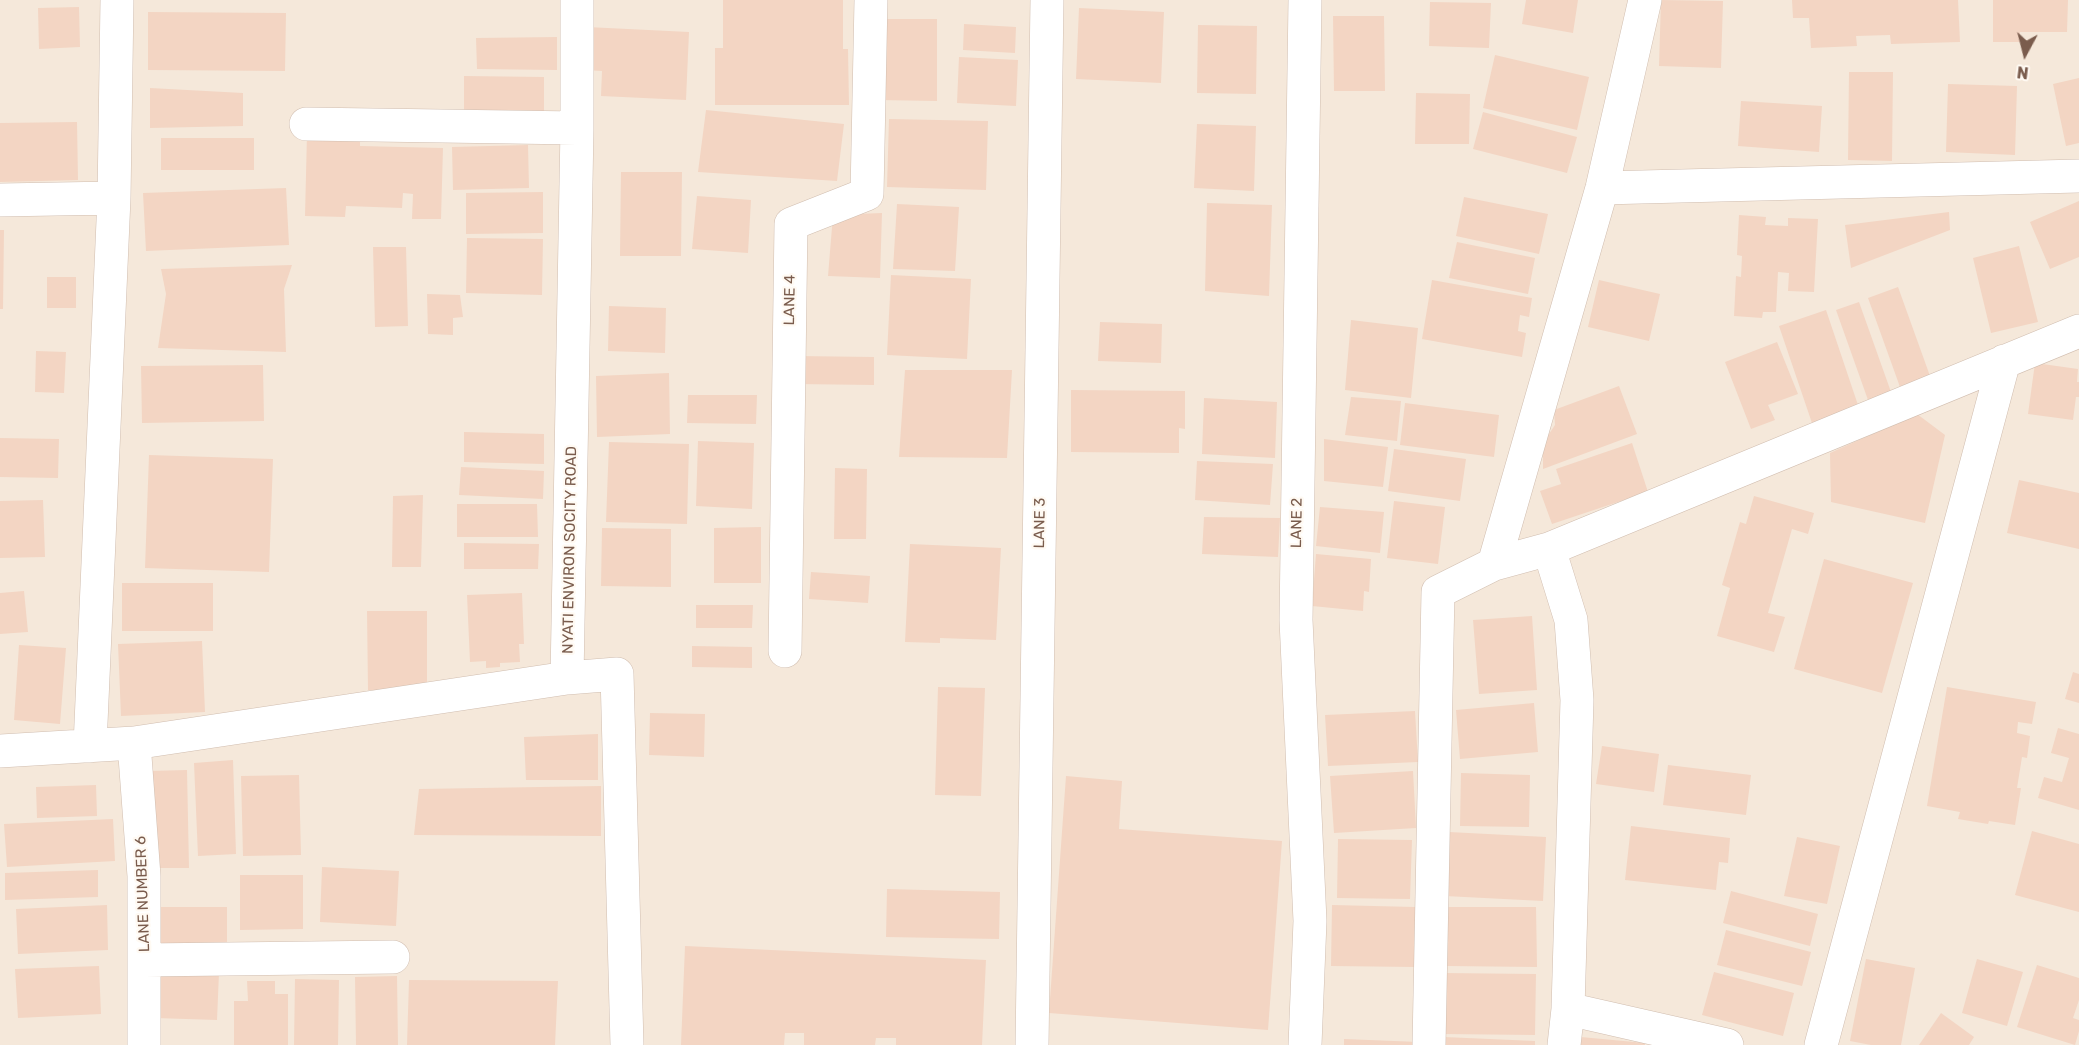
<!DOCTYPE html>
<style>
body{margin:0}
#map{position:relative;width:2079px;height:1045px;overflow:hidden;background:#fdf6ec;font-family:Rubik,sans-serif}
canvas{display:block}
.north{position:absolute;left:1995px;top:24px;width:60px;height:60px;-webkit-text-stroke:4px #fffaf3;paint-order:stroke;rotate:187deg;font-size:16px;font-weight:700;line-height:24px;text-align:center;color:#7a5c4d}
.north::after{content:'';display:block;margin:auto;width:21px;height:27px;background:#7a5c4d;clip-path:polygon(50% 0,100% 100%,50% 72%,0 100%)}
</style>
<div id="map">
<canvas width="2079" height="1045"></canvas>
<div class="north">N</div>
</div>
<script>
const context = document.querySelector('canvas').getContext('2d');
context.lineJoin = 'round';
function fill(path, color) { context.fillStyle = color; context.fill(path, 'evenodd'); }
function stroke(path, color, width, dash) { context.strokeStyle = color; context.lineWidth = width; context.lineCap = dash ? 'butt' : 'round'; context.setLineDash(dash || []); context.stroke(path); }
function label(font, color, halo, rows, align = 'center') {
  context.font = font + ' Rubik,sans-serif'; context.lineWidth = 4.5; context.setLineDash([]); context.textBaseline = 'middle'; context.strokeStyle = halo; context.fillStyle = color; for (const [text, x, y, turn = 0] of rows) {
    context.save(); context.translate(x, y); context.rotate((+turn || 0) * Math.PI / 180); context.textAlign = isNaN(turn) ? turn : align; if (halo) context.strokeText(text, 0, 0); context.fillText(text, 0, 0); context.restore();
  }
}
fill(new Path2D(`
 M0 0H2079V1045H0Z`), '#f5e8da');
fill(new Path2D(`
 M723 0H843V49H848L849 105H715V48H723Z
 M1526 0H1578L1573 33 1522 24Z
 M1661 0 1723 1 1721 68 1659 66Z
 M1792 0H1958L1960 42 1891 44 1890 35 1856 36 1857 46 1811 48 1809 18H1793Z
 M1993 0H2068L2067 32H2020V42H1993Z
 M1430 2 1491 3 1489 48 1429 46Z
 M79 7 80 47 39 49 38 8Z
 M1079 8 1164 12 1161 83 1076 79Z
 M148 12 286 13 285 71 148 70Z
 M1333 16H1384L1385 91H1334Z
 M878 19H937V101L878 100Z
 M964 24 1016 27 1015 53 963 50Z
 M1198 25 1257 26 1256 94 1197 93Z
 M587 27 689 32 686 100 601 96 602 71 585 70Z
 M557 37V70L477 69 476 38Z
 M1495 55 1589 77 1577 130 1483 108Z
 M959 57 1018 60 1016 106 957 103Z
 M1849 72H1893L1892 161 1848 160Z
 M464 76 544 77V114H464Z
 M2079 78V143L2066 146 2053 84Z
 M1948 84 2017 86 2015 155 1946 152Z
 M150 88 243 93V126L150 128Z
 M1416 93 1470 94 1469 144H1415Z
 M1741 101 1822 106 1819 152 1738 146Z
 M706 110 844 124 837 181 698 172Z
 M1483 112 1577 137 1567 173 1473 149Z
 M889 119 988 121 986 190 887 187Z
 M77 122 78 180 0 182V123Z
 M1197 124 1256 126 1254 191 1194 188Z
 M307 134 360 136V146L443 148 441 219H412L413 194 403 193 402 208 346 206 345 217 305 216Z
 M161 138H254V170H161Z
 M528 145 529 188 453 190 452 147Z
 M621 172H682L681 256H620Z
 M286 188 289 245 146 251 143 193Z
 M543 192V233L466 234V193Z
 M697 196 751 200 748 253 692 249Z
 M1464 197 1548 214 1539 254 1456 236Z
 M2079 201V257L2050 269 2030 222Z
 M1207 203 1272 205 1269 296 1205 291Z
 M897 204 959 207 955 271 893 269Z
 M1949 212 1950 230 1851 268 1845 225Z
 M882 213 880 278 828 276 833 215Z
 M1739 215 1766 217 1765 225 1788 226V218L1818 219 1814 292 1788 291 1789 273 1778 272 1776 312H1763L1762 318 1734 316 1736 276 1741 277 1742 256 1737 255Z
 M0 230H4L3 309H0Z
 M467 238 543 239 542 295 466 293Z
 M1457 242 1535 258 1528 294 1449 278Z
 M2019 246 2038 322 1991 333 1973 258Z
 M373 247H406L408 326 375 327Z
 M292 265 284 289 286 352 158 348 166 294 161 269Z
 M891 275 971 279 967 359 887 355Z
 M47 277H76V308H47Z
 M1432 280 1532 298 1529 317 1520 315 1518 331 1526 333 1522 357 1422 339Z
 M1599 280 1660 294 1649 341 1588 327Z
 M1898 287 1930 376 1900 387 1868 298Z
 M427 294 460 295 463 317 453 318V335L428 334Z
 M1859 302 1891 392 1868 400 1836 310Z
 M609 306 666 308 665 353 608 351Z
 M1826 310 1860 411 1813 426 1779 326Z
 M1351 320 1418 328 1411 398 1345 390Z
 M1100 322 1162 324 1161 363 1098 361Z
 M1777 342 1798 394 1768 405 1775 420 1751 429 1725 362Z
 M36 351 66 352 64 393 35 392Z
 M796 356 874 357V385L795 384Z
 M2035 363 2078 369 2077 382H2079V397H2076L2073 420 2028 414Z
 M263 365 264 421 142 423 141 366Z
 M905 370H1012L1007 458 899 457Z
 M669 373 670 434 597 437 596 376Z
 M1619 386 1637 434 1543 469V443L1555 425 1554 410Z
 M1071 390 1185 391V429L1179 428V453L1071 452Z
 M688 395H757L756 424 687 423Z
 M1351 397 1401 401 1397 441 1345 435Z
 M1204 398 1277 402 1275 458 1202 454Z
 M1405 403 1499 415 1494 457 1400 445Z
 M1917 414 1945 435 1925 523 1831 502 1830 453Z
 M464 432 544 434V464L464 462Z
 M0 438 59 439 58 478 0 477Z
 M1324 439 1388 447 1383 487 1324 481Z
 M698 441 754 443 752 509 696 506Z
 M609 442 689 444 687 524 606 522Z
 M1632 443 1648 492 1552 524 1540 491 1561 484 1556 469Z
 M1394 449 1466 459 1460 501 1388 491Z
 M149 455 273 459 269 572 145 568Z
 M1197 461 1273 464 1270 505 1195 500Z
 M461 467 544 471 543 499 459 495Z
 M835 468 867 469 866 539H834Z
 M2019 480 2079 493V549L2007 533Z
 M423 495 421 567H392L393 496Z
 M1754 496 1814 513 1808 534 1792 529 1768 613 1785 617 1774 652 1717 636 1730 588 1722 585 1740 522 1746 524Z
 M43 500 45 557 0 558V501Z
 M1394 501 1445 507 1438 564 1387 558Z
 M457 504H537L538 537H457Z
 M1320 507 1384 512 1380 553 1316 546Z
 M1204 517 1280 518 1278 557 1202 554Z
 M761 527V583H714V528Z
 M602 528 671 529V587L601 586Z
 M464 543 539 544 538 569H464Z
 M910 544 1001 548 996 640 940 638V643L905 642Z
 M1316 554 1371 559 1369 592 1364 591 1363 611 1312 606Z
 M1824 559 1913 583 1882 693 1794 669Z
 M811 572 870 576 868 603 809 599Z
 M122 583H213V631H122Z
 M24 591 28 632 0 634V593Z
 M522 593 524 644H519L520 662 500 663V667L486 668V661L470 662 467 595Z
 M696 605H753L752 628H696Z
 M367 611H427V690H368Z
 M1532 616 1537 690 1479 694 1473 620Z
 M202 641 205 712 121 716 118 644Z
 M19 645 66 648 60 724 14 720Z
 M692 646 752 647V668L692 667Z
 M2073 672 2079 674V703L2065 699Z
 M938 687 985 688 981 796 935 795Z
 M1947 687 2036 702 2032 724 2018 722 2017 733 2030 736 2027 758 2022 757 2017 788H2021L2015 825 1989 821 1988 824 1958 819 1960 812 1927 806Z
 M1534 703 1538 752 1460 759 1456 710Z
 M1415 711 1418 762 1328 766 1325 715Z
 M650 713 705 714 704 757 649 755Z
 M2058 728 2079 734V810L2038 798 2044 777 2062 782 2069 758 2051 753Z
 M598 734V780H526L524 737Z
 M1602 746 1659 754 1654 792 1596 784Z
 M233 760 236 854 198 856 194 763Z
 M1668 765 1751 775 1746 815 1663 805Z
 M187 770 189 868H151L149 771Z
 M1413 771 1416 828 1334 833 1330 776Z
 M1461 773 1530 775 1529 827 1460 826Z
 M299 775 301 855 243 856 241 776Z
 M1066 776 1122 781 1119 829 1282 841 1268 1030 1049 1013Z
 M96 785 97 816 37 818 36 787Z
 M601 786V836L414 835 419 789Z
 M113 819 115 861 7 867 4 824Z
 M1631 826 1730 838 1728 863 1719 862 1716 890 1625 880Z
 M2032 831 2079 844V912L2015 895Z
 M1449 832 1546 837 1543 901 1445 896Z
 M1797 837 1840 846 1827 904 1784 896Z
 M1338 839 1412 840 1410 899 1337 898Z
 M322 867 399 871 396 926 320 922Z
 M98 870V897L5 900V873Z
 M240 875H303V929L240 930Z
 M887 889 1000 892 999 939 886 937Z
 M1731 891 1818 914 1810 946 1723 923Z
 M107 905 108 950 18 954 16 909Z
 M1332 905 1415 907V967L1331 966Z
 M151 907H227V952H151Z
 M1447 907H1536L1537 967 1447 966Z
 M1726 930 1811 952 1802 986 1717 965Z
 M685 946 986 960 982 1045H896V1038H876L875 1045H804V1033H785L784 1045H681Z
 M1866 959 1915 968 1901 1045H1871L1850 1041Z
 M1977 959 2023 972 2007 1026 1962 1013Z
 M2037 965 2079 978V1000L2073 1018 2079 1020V1031L2075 1045 2017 1027Z
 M99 966 101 1014 18 1018 15 969Z
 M157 971 219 973 217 1020 155 1018Z
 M1714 972 1794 993 1783 1036 1702 1015Z
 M1443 973 1536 974 1535 1035 1442 1034Z
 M397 976 398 1045H356L355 977Z
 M295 979 339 980 338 1045H294Z
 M409 980 558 981 555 1045H407Z
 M247 981H275V994H288V1045H234V1001H248Z
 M1941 1013 1974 1037 1969 1045H1919Z
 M1444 1037 1535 1041V1045H1444Z
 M1581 1037 1645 1043V1045H1581Z
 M1344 1039 1419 1042V1045H1344Z`), '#f3d5c3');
const minor = new Path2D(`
 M306 124 577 128
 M1602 188 2079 176
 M0 200 114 198
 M1549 549 1571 620 1577 700 1568 1009 1564 1045
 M1494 564 1602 188 1645 0
 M785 651 791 224 867 194 871 0
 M567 678 577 128V0
 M134 743 144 876V1045
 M90 746 114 198 117 0
 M0 751 134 743 567 678 617 674 627 1045
 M145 960 393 957
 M1568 1009 1727 1045
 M1032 1045 1047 0
 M1305 1045 1310 921 1296 620 1305 0
 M1429 1045 1438 592 1494 564 1549 549 2079 331
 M1821 1045 2004 361`);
stroke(minor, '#d1beb0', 34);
stroke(minor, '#fff', 33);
label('15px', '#7a5c4d', '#fffaf3', [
 ["LANE 4",790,300,-89],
 ["LANE 3",1040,523,-89],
 ["LANE 2",1297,523,-89],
 ["NYATI ENVIRON SOCITY ROAD",570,550,-89],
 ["LANE NUMBER 6",143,894,-92]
]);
</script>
